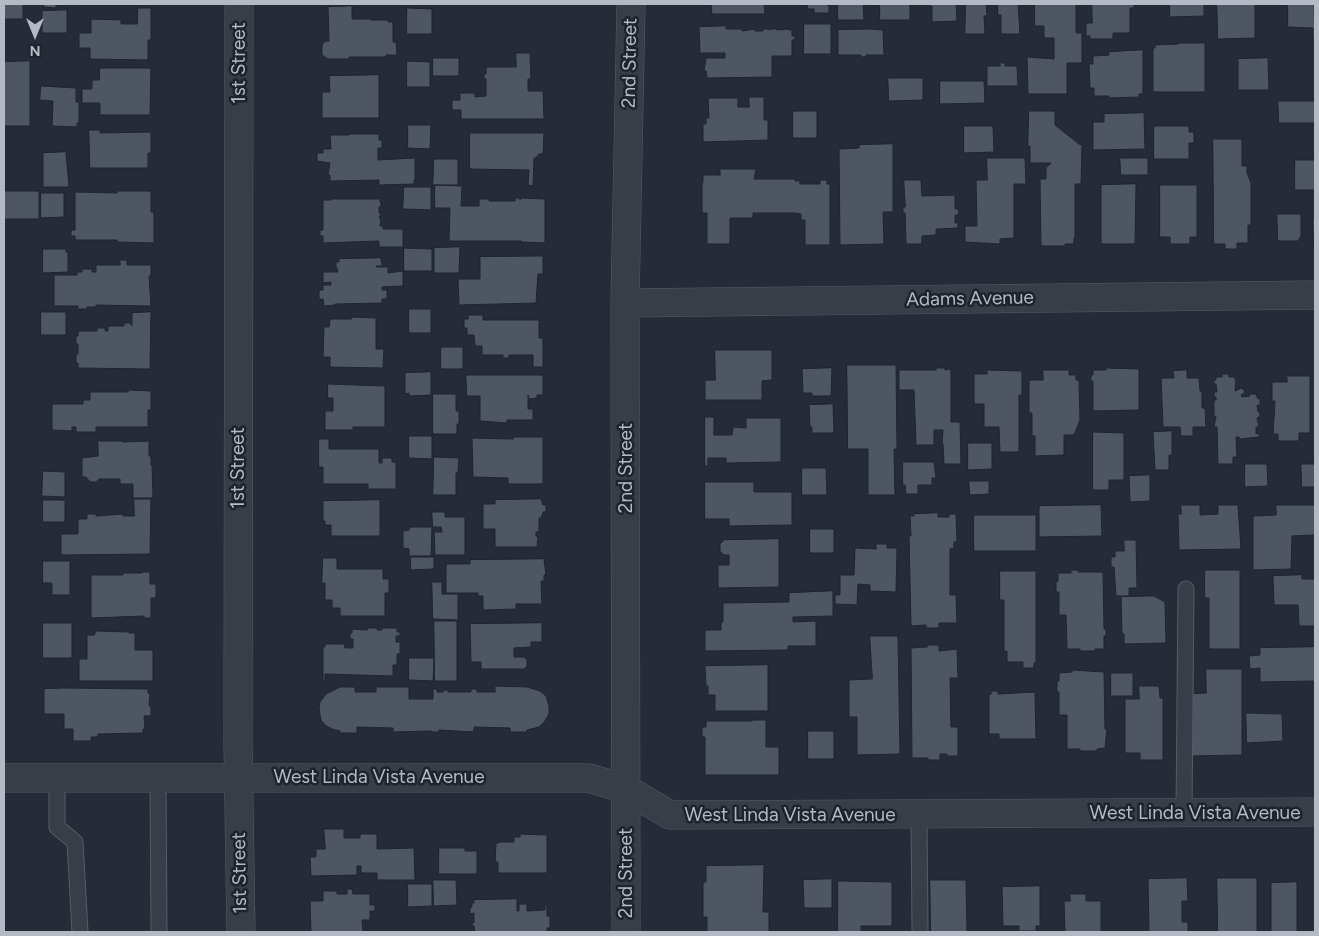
<!DOCTYPE html>
<style>
body{margin:0}
#map{position:relative;width:1319px;height:936px;overflow:hidden;background:#252c38;font-family:Figtree,sans-serif}
canvas{display:block}
.frame{position:absolute;inset:0;border:5px solid #b4b9c4;pointer-events:none}
.north{position:absolute;left:10px;top:10px;width:50px;height:50px;-webkit-text-stroke:4px #1e232d;paint-order:stroke;rotate:180deg;font-size:14px;font-weight:700;line-height:20px;text-align:center;color:#b4b9c4}
.north::after{content:'';display:block;margin:auto;width:18px;height:22px;background:#b4b9c4;clip-path:polygon(50% 0,100% 100%,50% 72%,0 100%)}
</style>
<div id="map">
<canvas width="1319" height="936"></canvas>
<div class="frame"></div>
<div class="north">N</div>
</div>
<script>
const context = document.querySelector('canvas').getContext('2d');
context.lineJoin = 'round';
function fill(path, color) { context.fillStyle = color; context.fill(path, 'evenodd'); }
function stroke(path, color, width, dash) { context.strokeStyle = color; context.lineWidth = width; context.lineCap = dash ? 'butt' : 'round'; context.setLineDash(dash || []); context.stroke(path); }
function label(font, color, halo, rows, align = 'center') {
  context.font = font + ' Figtree,sans-serif'; context.lineWidth = 5; context.setLineDash([]); context.textBaseline = 'middle'; context.strokeStyle = halo; context.fillStyle = color; for (const [text, x, y, turn = 0] of rows) {
    context.save(); context.translate(x, y); context.rotate((+turn || 0) * Math.PI / 180); context.textAlign = isNaN(turn) ? turn : align; if (halo) context.strokeText(text, 0, 0); context.fillText(text, 0, 0); context.restore();
  }
}
const building = new Path2D(`
 M4 4H23V19H4Z
 M44 4H56V8L44 7Z
 M85 4H151V5H85Z
 M712 4H764L765 14H712Z
 M808 4H833V5H827H829V11L828 13H814V9H808Z
 M838 4H863L864 20H838Z
 M880 4H910V20H880Z
 M929 4H956L957 21 932 22V6H929Z
 M966 4H986L987 16H984L985 34H965Z
 M998 4H1018L1020 34H1001V15H998Z
 M1035 4H1076V33H1082V63H1067V94H1028L1027 57 1054 59V38H1044V26H1035Z
 M1092 4H1134V8H1130V33H1113V39H1090V36H1086V23H1092Z
 M1170 4H1204V16L1170 17Z
 M1217 4H1255V38L1218 39Z
 M1288 4H1314L1315 39H1313V28L1288 27Z
 M352 6V19H371V20H388V22H393V42H396L397 55H386V57H349V59H328L322 55V45L325 41H329L328 7Z
 M138 8H151V40H148V60L90 59V48H79V33H91V19L121 20V24H137Z
 M407 8 432 9V34H407Z
 M66 10 67 11V33H42V11Z
 M804 24H831V54H804Z
 M726 26V29H742V31L755 29V31H763V29H768L770 30V29H777V30L789 29V30H792V36H795V40H792V56H772V77L707 78 706 71H704L706 58H725V53H700L699 27Z
 M868 29 883 30 884 55H866V57H861V55H838V30Z
 M1178 43H1205V92H1153V48H1155V45L1178 44Z
 M1143 50V94H1139V97L1109 98V96H1094V88H1090L1089 64H1093V56L1109 55V52Z
 M516 53H530L531 79H528V91H543L544 119H461V110H452V100H460V93H475V97L486 96V79H484V74H486V67H516Z
 M433 58H459V76H433Z
 M1268 58 1269 90H1238V59Z
 M30 61V126H4V62Z
 M407 61 430 62V87H407Z
 M1000 63H1005V66H1017L1018 86H987V66H1000Z
 M100 68H151L150 115H100V103H82V89H92V80H99Z
 M379 75V118H322V92H330L329 76Z
 M888 78H923V100L889 101Z
 M940 81H984L985 103 940 104Z
 M41 86 76 88V102H79V123H77V127L52 126 53 101 40 100Z
 M749 97H764V120H768V140L703 142V124H706V118H709L708 98H738V107H749Z
 M1278 101H1315V123H1279Z
 M793 111H817V138H793Z
 M1029 111H1055V125L1079 144 1082 145 1081 184H1075V238H1074V244H1065V246H1041L1040 179H1046V168L1051 163H1030V146H1028Z
 M1144 113 1145 149 1093 150V122H1104V114Z
 M408 125H431L430 149 408 148Z
 M964 126H993L994 152 964 153Z
 M1154 126H1189V132H1194V143H1189V159H1154Z
 M89 130H100V133L151 132V153H148V168H90Z
 M470 133H544L543 154H539L536 158H534L533 186 528 185 529 170 470 169Z
 M349 134H379V140H382V148H378V160L415 158V180H414V184L379 185V180L330 181V175H328L330 163 317 161V153H323V149H331L330 135H349Z
 M1213 139H1242V166H1247V173L1251 183V225H1248V243H1237V249H1225V244H1214Z
 M893 144V212H883L884 244 840 245 839 149 859 148V145Z
 M66 152 69 187H43V153Z
 M987 158H1025L1026 184H1014V238L1000 239V244L965 242V226H977L976 180H987Z
 M1120 158H1148V175H1121Z
 M434 159H458V185H433Z
 M1295 160H1315V190H1295Z
 M720 169H756L754 179H795V181H800V184H820V180H827V184H830V245H805V220H801V214L794 213H753V218H730V244H707V213H702V183H703V175H720Z
 M904 180H921L922 196 955 195V209H958L959 215H955V223H958V228L936 229V235L922 236V244H906L905 213H903V207H905Z
 M1136 184 1135 244H1101V185Z
 M435 185 462 186 461 206H479V199H489V201H515V198H520V200L521 198 545 199V243L521 242V241H449L450 208H435Z
 M1160 185H1197V237H1190V244H1170V237H1160Z
 M404 187H431V210L403 209Z
 M4 191H39V219H4Z
 M117 191H151V212H154V243L117 242V240H75V236H71V230H75V192L117 193Z
 M41 193H64V217L41 218Z
 M331 199H380V202H381V207H379V213H381L379 218H381L380 226H383V229H403V247H379V241L323 243V236H320V230H323V200H331Z
 M1277 214H1301V238H1299V241H1278Z
 M1313 219H1315V247H1314Z
 M460 247 459 273H434V248Z
 M404 248 432 249V271H404Z
 M43 249H66V252H68V272L43 273Z
 M537 256H543V274H538L536 303 459 305 458 279H480V257Z
 M381 258 382 266H376V267H388V273L403 271V286L382 287V290H387V299H382V303L335 304V305L324 306 323 299H319V290H323V285H331V282L323 283V272H338L337 268H336V262H339V259Z
 M120 260H127V265H151V276H149L151 306 96 305V307H87V309H78V306H54V275H77V272H82V269H92V272H96V265H120Z
 M409 309H431V333H409Z
 M41 312H66V335H41Z
 M151 312 150 369 78 368V363H76V354H78V344H76V336H78V331H97V328H105V331H108V326H124V323H130L132 326V313Z
 M468 315H483V320H539V338H543V367H533V355H509V358H503V355H482V346H475L474 335H467V328H464V319H468Z
 M351 317 376 318V349H384L383 368 330 367V357H323L324 327H329L330 319H351Z
 M441 347H463V369H441Z
 M715 350H772V380L762 381V400H705V380H715Z
 M847 365H896L897 449H894L895 495H868V449H848Z
 M832 368 831 396H812V393H803L802 369Z
 M936 368H945V370L951 369V422H960L961 464H944L943 444H942L943 430H934V445H916L914 390H899V370H936Z
 M1106 368 1139 369V410L1093 411V381H1091V375H1093V370H1106Z
 M987 370 1022 371V395H1019V452H1000L999 427H984V404H974V374H987Z
 M1043 370H1069V375H1076V380H1079L1080 420 1074 435H1064V455L1035 456V436H1032V413H1029V380H1043Z
 M1187 370V378H1199L1200 391H1202V408H1205L1206 427H1193V436H1181L1180 427H1163L1161 378H1174L1173 371Z
 M431 372V395L409 396V393L405 394V373Z
 M1222 374H1229V377H1235V380H1236L1235 391 1242 388 1245 392 1241 395 1242 397 1250 396 1249 394H1256L1258 399 1260 398V405H1257L1258 412H1260V416L1257 418 1259 427H1256V434L1259 433V437L1240 439 1239 437H1236L1237 457H1233V464H1218L1217 427H1214L1216 416 1214 417V400H1216V397H1214V392H1217L1216 384H1214V380H1216V377H1222Z
 M466 375H543V395H537V398L529 399 528 395V409H533V420H507V423L480 421V396H467Z
 M1287 376H1310V433H1299V441H1278V434H1273L1275 401H1272V382H1287Z
 M328 384 385 386V427H353V430H325V411H333V398H328Z
 M128 390 151 391V410H148V427H96V432H76V427H72V431L52 430V404H83V400H90V392H128Z
 M433 394H456V411H459V424H457V434H433Z
 M833 404 834 433H812V427H810L809 405Z
 M705 417H714V435H732L733 427 746 428V418H781V462L726 463V458H708V466H705Z
 M1172 431V455H1169V470H1155L1153 432Z
 M1093 432 1124 433V480H1109V490H1093Z
 M409 436H432V459L409 458Z
 M513 437H543V484H508V478L473 477 472 438 513 439Z
 M319 439H329V449H379V463H382V458H392V462H396V489H368V484H323V467H319Z
 M98 441H122V442L149 441V456H151V465H152L153 498H133V484H120V479H99L96 482H90L86 477H82V458L98 456Z
 M968 443H992V469L968 470Z
 M434 457 459 458 458 473H456V495H433Z
 M903 462H934L936 478H932V485H918V494H906L905 485H903Z
 M1245 464H1267L1268 486 1245 487Z
 M1301 464H1315V487H1302Z
 M802 468H826L827 495H802Z
 M43 471 65 472V497L42 496Z
 M1150 475V501L1130 502 1129 476Z
 M969 481H989V494L970 495Z
 M705 482H754V492H792V525L729 526V519H705Z
 M134 499H151L150 554 61 555V534H78V519H87V514H96V516L123 514V516H134Z
 M541 499 543 505H546V512H543L541 518H539V532H536V536L538 537 537 547H495V529H483V504H495V500Z
 M43 500H65V522H43Z
 M380 500V536H331V525H325V521H323V501Z
 M1101 505 1102 536 1039 537V506Z
 M1181 505H1200V515L1218 514V505H1238L1241 549 1179 550 1178 514H1181Z
 M1276 505H1315V535L1292 536 1291 569 1253 570V516L1276 515Z
 M432 512H445V517H465V555H435L434 532H442L441 527H433Z
 M938 513V517H949V514H956L957 542H954V548L950 549V595H956L957 623H939V628H926V625L911 626 909 536H911L910 516H914V514Z
 M974 515H1036V551H974Z
 M409 527H432L431 556H409V549L403 548V531L409 530Z
 M810 529H834V553H810Z
 M779 539V587L718 588V565H729V555H724L720 551V544L724 540Z
 M1124 540H1136L1137 588H1129V596H1116L1114 567H1111V557H1115V551H1124Z
 M876 544H887V548H897L896 592 870 591V585L858 584 857 605 835 604V595H840V575H854L855 548 876 549Z
 M411 557H434V569L411 570Z
 M323 558H337V569H383V579H389V593H385V616H340V608H332V600H325V583H322Z
 M544 559 546 575H544V581H541L542 604H516V609L483 610V596H478V593H446V564H470V560Z
 M43 561H70V595H52V583H43Z
 M1071 570H1078V572H1103L1104 629H1106V636H1104V649H1095V651H1080V649H1067L1066 615H1059V592H1056V582L1058 581V573H1071Z
 M1205 570H1240V649H1209V598H1205Z
 M1000 571H1036V663H1034V668H1023V662H1007V651H1004V600H1000Z
 M142 572H150V584H156V598H151V618H144V616L91 618V575H123V573H142Z
 M1302 575V579H1315V626H1299L1298 605H1274L1273 576Z
 M432 582H442V594H458V620L433 619Z
 M833 591V616L793 617V622L816 621V646H788V650L705 651V630H721V622H723V603L789 602V593Z
 M1154 596 1165 602 1166 643 1124 644V634H1122L1121 597Z
 M434 621H457V681H435Z
 M43 623H72V658H43Z
 M542 623V642H531V647L514 648V657H524L527 660V666L524 669H481V662H471L470 624Z
 M367 628H377V630H382V628H397V632H400V636H396V642H400V654H397V665H393V676L325 674V681H323V647H325V644H344L345 648H353V639H350V633H352V629L367 630Z
 M96 631 129 632V633H135V650H153V681H79V659H87V635H94Z
 M870 636H898L900 754 857 755V717H849V680L872 679Z
 M927 645H939V651L957 649 958 678H950L951 727H958V756H947V754H940V760H928V758H912L911 648 927 647Z
 M1315 647V681L1260 682V668L1250 669 1249 656 1260 655V648Z
 M409 658H434L433 681 409 680Z
 M768 665V711H715V695H708V686H706L705 666Z
 M1206 669H1242V755L1189 756 1188 694 1206 693Z
 M1072 670 1104 672 1105 729H1107L1105 748 1097 749V751H1080V749H1067V715H1059V692H1057V681H1059V673L1072 672Z
 M1111 673H1133V696H1111Z
 M495 686 527 687 540 691 546 696 549 706V714L545 721 539 727 527 730V732H510V728L474 727V732L439 730V732H432V731L393 732V728L357 727V733H340V731L332 729 325 725 321 720 319 709 320 702 326 694 340 687H355V692H376V687H409V699H433V689H437V692H443V690H448V692H471V689H477V692H495Z
 M1139 686H1159L1160 698H1163V760H1140V753H1125V699H1139Z
 M65 688 148 689V693H150L149 706H151V716H144L145 729H143V733L98 734V737H91V741H73V729H64V714H44V689Z
 M991 691H998V694L1035 692 1036 739H999V734H989V694H991Z
 M1246 713 1282 714 1283 741 1247 743Z
 M752 720H766V747H779V775H705V737H702V727H706V721H752Z
 M808 731H834V759H808Z
 M324 829H344V838H360V834H377V849L414 848 415 880H377V873H361V866H357V875L311 876 310 857H316V849H325Z
 M520 834 547 835V873H498V862H495L496 843H499V842H514V837H520Z
 M439 848H465V851H477V874H439Z
 M764 865 763 912H769V932H707V917H703V882H706V866Z
 M1187 878 1188 901H1182V922H1188V932H1149L1148 879Z
 M1217 878H1257V932H1218Z
 M832 879V908H804L803 880Z
 M433 880H456L457 905 434 906Z
 M930 880H966L967 932H931Z
 M838 881 892 882V926H861V932H838Z
 M1297 882V932H1271V883Z
 M408 884H432V906L408 907Z
 M1040 886V926H1036V931H1019V926H1003L1002 887Z
 M347 889H352L353 894H370V905H375V911H370V920H362L363 932H311L310 901H323V891H337V894H347Z
 M1070 894H1086V901H1101V932H1065L1064 901H1070Z
 M517 899V911H519V904H527V911L545 910V905H547V916H550V928H547V932H475L474 926H472V923H474V913L470 914V907H472V903H474V900Z`);
fill(building, '#4e5663');
stroke(building, '#20252f', 1);
const service = new Path2D(`
 M57 778V827L75 842 80 932
 M158 778 159 932
 M1184 813 1186 589
 M919 815 920 932`);
const minor = new Path2D(`
 M239 4 238 741 241 932
 M625 303 1315 295
 M4 778H589L626 789 670 815 1315 812
 M626 932 625 303 631 4`);
stroke(service, '#575c66', 17);
stroke(minor, '#575c66', 29);
stroke(service, '#383e48', 15);
stroke(minor, '#383e48', 28);
label('19px', '#b4b9c4', '#1e232d', [
 ["1st Street",239,63,-90],
 ["2nd Street",630,63,-89],
 ["Adams Avenue",970,299,-1],
 ["1st Street",238,468,-90],
 ["2nd Street",626,468,-90],
 ["West Linda Vista Avenue",379,777],
 ["West Linda Vista Avenue",1195,813],
 ["West Linda Vista Avenue",790,815],
 ["1st Street",240,873,-91],
 ["2nd Street",626,873,-90]
]);
</script>
